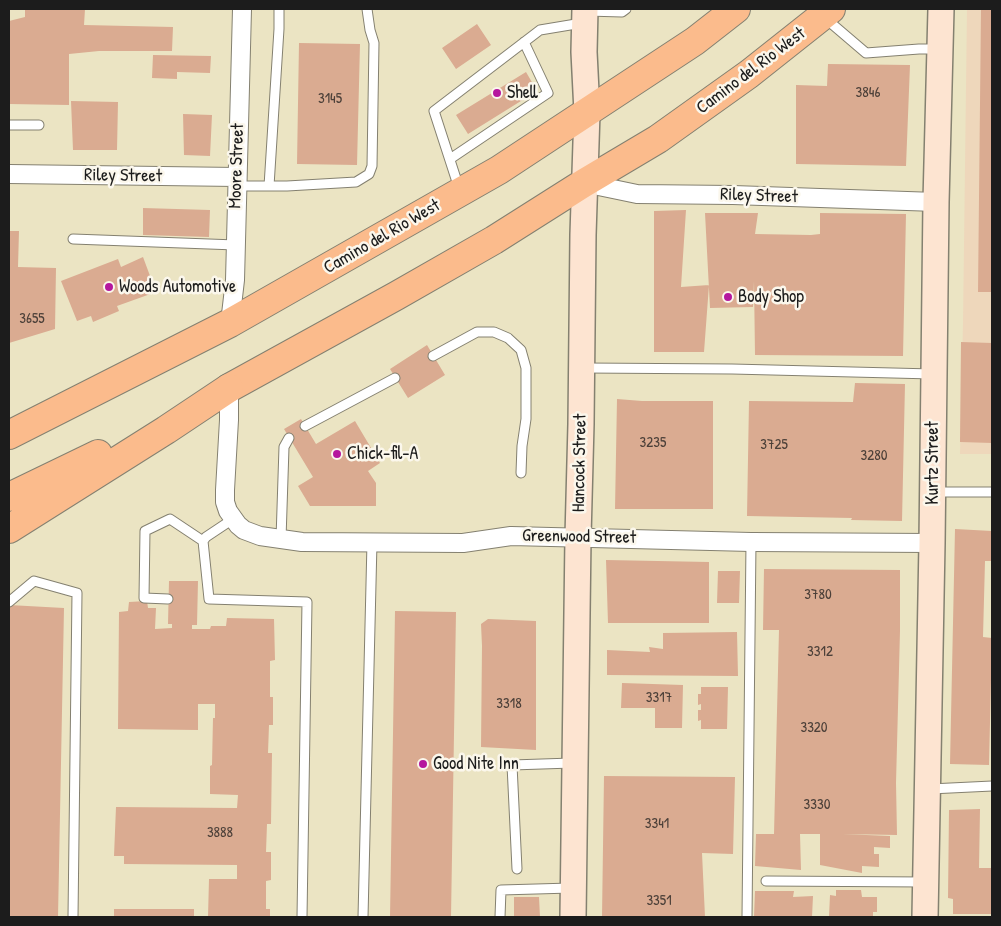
<!DOCTYPE html>
<style>
body{margin:0}
#map{position:relative;width:1001px;height:926px;overflow:hidden;background:#ebe4c3;font-family:"Patrick Hand",sans-serif}
canvas{display:block}
.frame{position:absolute;inset:0;border:10px solid #1c1c1c;pointer-events:none}
</style>
<div id="map">
<canvas width="1001" height="926"></canvas>
<div class="frame"></div>
</div>
<script>
const context = document.querySelector('canvas').getContext('2d');
context.lineJoin = 'round';
function fill(path, color) { context.fillStyle = color; context.fill(path, 'evenodd'); }
function stroke(path, color, width, dash) { context.strokeStyle = color; context.lineWidth = width; context.lineCap = dash ? 'butt' : 'round'; context.setLineDash(dash || []); context.stroke(path); }
function label(font, color, halo, rows, align = 'center') {
  context.font = font + ' "Patrick Hand",sans-serif'; context.lineWidth = 5; context.setLineDash([]); context.textBaseline = 'middle'; context.strokeStyle = halo; context.fillStyle = color; for (const [text, x, y, turn = 0] of rows) {
    context.save(); context.translate(x, y); context.rotate((+turn || 0) * Math.PI / 180); context.textAlign = isNaN(turn) ? turn : align; if (halo) context.strokeText(text, 0, 0); context.fillText(text, 0, 0); context.restore();
  }
}
fill(new Path2D(`
 M967 9H992V454H960L963 324Z`), '#eed7bb');
fill(new Path2D(`
 M25 9H85L84 25 173 27 172 51H99L69 54V105L9 104V33H10L9 21 25 17Z
 M981 9H992V292H978Z
 M477 24 491 45 456 69 442 48Z
 M299 43 360 44 357 165 297 164Z
 M153 55 211 56 210 73 177 72V79L152 78Z
 M828 64 910 65 906 166 796 164V85L827 86Z
 M526 72 537 91 468 134 456 115Z
 M71 101 118 102 117 150H73Z
 M183 114 212 115 210 156 184 155Z
 M143 208 210 210 209 237 143 235Z
 M686 210 681 287 709 285 704 352H654V211Z
 M705 213H758L755 234 811 235 820 234V213L906 214 903 356 755 355 754 281 753 307 710 308Z
 M9 231H19L18 267 56 268 55 329 9 343Z
 M143 257 156 292 117 306 119 311 93 322 91 316 77 321 61 281 118 259 121 267Z
 M961 342 992 343V443L960 442Z
 M427 345 445 375 408 398 390 369Z
 M855 383 905 384 902 521 851 520 852 518 747 516 749 401 853 402Z
 M617 399 642 401H713V509H615Z
 M301 419 316 444 355 421 380 463 368 471 376 483V506H310L298 486 313 477 284 429Z
 M955 529 992 531V561H985L983 637 992 638 989 765 950 764Z
 M606 560 709 562V623H608Z
 M764 569 900 570V631L896 783 897 835 842 834 890 836V848L874 847V854H879V867L862 866V873L820 865V834H800L801 870 755 866 756 834H774L779 630H763Z
 M718 571H740L739 603H717Z
 M169 581H198L197 625H192V629H210L211 626H226L227 618 274 619 275 660 270 661V697H273V725H269L268 753H272L271 824H267L266 852H271V880L266 881V909H270V917H208L209 879H237V865L124 864V856H114L116 807 237 808 238 795 210 794V766L212 765 213 718H215V704H198V730L118 729 119 612 128 611 129 602 147 601 148 608H156L155 629 172 628V624H168Z
 M9 605 64 608 58 917H9Z
 M395 611 456 612 451 917H390Z
 M488 619 536 621V750L481 747 482 646 481 624Z
 M737 632 738 676 607 675V650L650 652 649 647 663 649V633Z
 M622 683 683 685 682 728H655V708H621Z
 M701 687H728L727 729H701V720L698 721V710H701V704L698 705V694H701Z
 M604 776 735 777 733 854 702 853 705 917H602Z
 M980 809 979 868H992V914H953V899L948 898 949 810Z
 M836 890H861L862 897H877V912H873V917H829L830 895 836 896Z
 M755 891H794L793 897 813 896 812 917H754Z
 M514 897H539L540 917H514Z
 M114 909H194V917H114Z`), '#daab91');
const lane = new Path2D(`
 M587 11 622 12 626 9
 M825 18 866 53 919 49H938
 M9 125H39
 M450 159 548 93 524 42
 M237 186H287L356 182 369 174 372 166 374 43 370 30 367 9
 M269 186 279 29V9
 M459 188 434 111 540 30 582 23
 M73 239 236 245
 M433 356 477 332H494L508 338 521 350 526 368V419L522 446 521 473
 M584 368 732 369 933 374
 M305 426 395 378
 M933 492H992
 M233 519 206 537 203 541 209 599 307 602 302 917
 M281 539 284 447 289 438
 M168 599 144 598 145 531 170 519 203 541
 M9 602 34 581 77 593 73 917
 M930 789 992 786
 M517 869 512 765 572 763
 M766 881 925 882
 M363 917 372 542
 M500 917 501 890 571 888
 M747 917 751 542`);
const street = new Path2D(`
 M9 174 237 177
 M584 183 637 194 733 195 936 202
 M230 323 235 280 242 9
 M229 388V420L225 490V502L228 511 238 525 244 530 260 536 302 542 463 543 511 536 751 542 932 543`);
const secondary = new Path2D(`
 M573 917 578 537 581 424 583 235 587 112 584 52 585 9
 M925 917 932 543 936 202 941 9`);
const primary = new Path2D(`
 M229 388 396 296 494 240 584 183 658 139 749 74 831 9
 M9 435 230 323 499 170 695 41 736 9`);
const highway = new Path2D(`
 M9 497 98 454
 M9 529 166 430 229 388`);
stroke(lane, '#848070', 11);
stroke(street, '#848070', 20);
stroke(secondary, '#848070', 28);
stroke(primary, '#848070', 30);
stroke(highway, '#848070', 30);
stroke(lane, '#fff', 9);
stroke(street, '#fff', 18);
stroke(secondary, '#fde4d1', 25);
stroke(primary, '#fbbb8c', 28);
stroke(highway, '#fbbb8c', 28);
for (const [x, y, r, color] of [
 [497,93,5,"#b5179e"],
 [109,287,5,"#b5179e"],
 [728,297,5,"#b5179e"],
 [337,454,5,"#b5179e"],
 [423,764,5,"#b5179e"]
]) { const dot = new Path2D(); dot.arc(x, y, r, 0, 2 * Math.PI); context.fillStyle = color; context.fill(dot); stroke(dot, '#fbf7ec', 2); }
label('15px', '#4c4039', null, [
 ["3846",868,93],
 ["3145",330,99],
 ["3655",32,319],
 ["3235",653,443],
 ["3725",774,445],
 ["3280",874,456],
 ["3780",818,595],
 ["3312",820,652],
 ["3317",659,698],
 ["3318",509,704],
 ["3320",814,728],
 ["3330",817,805],
 ["3341",657,824],
 ["3888",220,833],
 ["3351",659,901]
]);
label('18px', '#1c1c1c', '#fbf7ec', [
 ["Camino del Rio West",751,71,-37],
 ["Moore Street",237,166,-88],
 ["Riley Street",123,176,1],
 ["Riley Street",759,196,2],
 ["Camino del Rio West",382,237,-30],
 ["Hancock Street",580,463,-89],
 ["Kurtz Street",933,463,-90],
 ["Greenwood Street",579,537,1]
]);
label('18px', '#1c1c1c', '#fbf7ec', [
 ["Shell",507,93],
 ["Woods Automotive",119,287],
 ["Body Shop",738,297],
 ["Chick-fil-A",347,454],
 ["Good Nite Inn",433,764]
], 'left');
</script>
